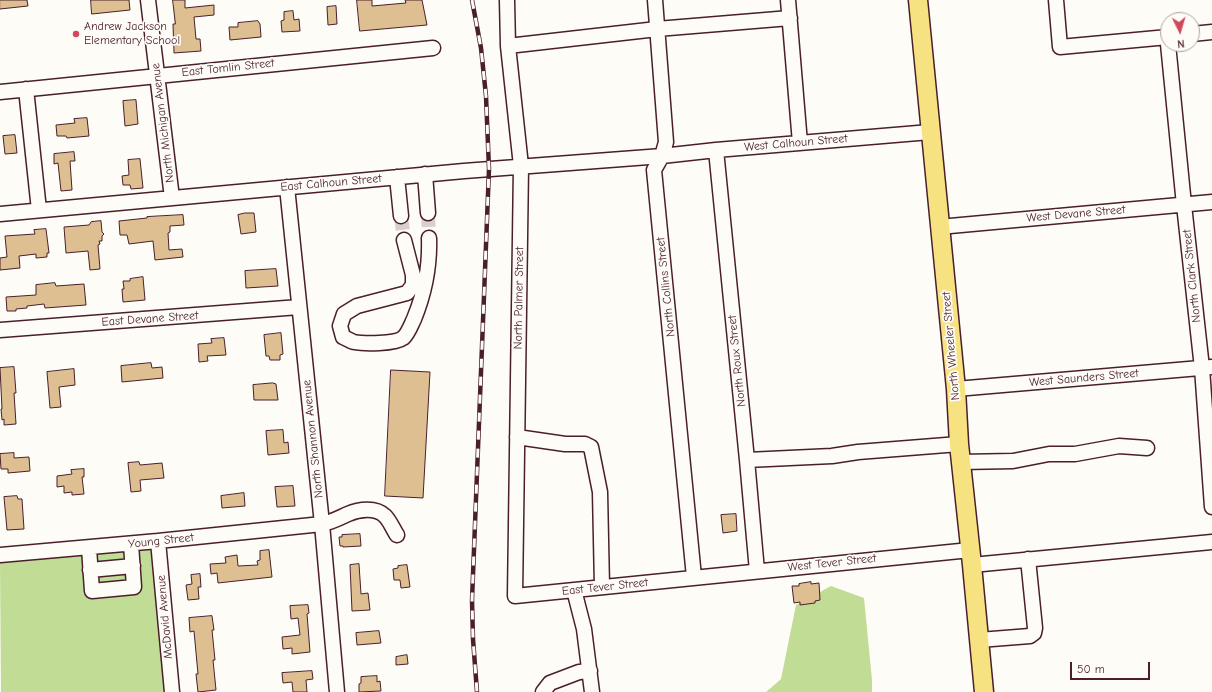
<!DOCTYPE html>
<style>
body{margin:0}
#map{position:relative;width:1212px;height:692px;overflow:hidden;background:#fdfcf7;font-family:"Comic Neue",sans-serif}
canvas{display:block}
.north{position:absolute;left:1160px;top:12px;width:40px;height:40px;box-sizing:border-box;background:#fdfcf7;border:1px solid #b5a4a5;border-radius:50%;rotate:175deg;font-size:11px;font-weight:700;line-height:16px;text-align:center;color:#4a1f2b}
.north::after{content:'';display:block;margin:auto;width:14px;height:18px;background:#d1495b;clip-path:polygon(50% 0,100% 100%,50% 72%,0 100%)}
.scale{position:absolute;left:1070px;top:662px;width:80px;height:18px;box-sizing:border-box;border:2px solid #4a1f2b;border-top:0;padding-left:5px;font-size:12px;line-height:14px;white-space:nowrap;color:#4a1f2b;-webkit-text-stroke:3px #fdfcf7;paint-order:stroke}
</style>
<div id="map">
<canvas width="1212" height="692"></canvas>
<div class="north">N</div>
<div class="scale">50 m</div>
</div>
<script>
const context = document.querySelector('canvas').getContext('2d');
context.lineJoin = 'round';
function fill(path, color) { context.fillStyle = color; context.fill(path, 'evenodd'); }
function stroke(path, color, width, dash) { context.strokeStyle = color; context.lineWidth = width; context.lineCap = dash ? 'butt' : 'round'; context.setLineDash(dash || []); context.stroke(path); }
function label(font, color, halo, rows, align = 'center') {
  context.font = font + ' "Comic Neue",sans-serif'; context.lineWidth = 3.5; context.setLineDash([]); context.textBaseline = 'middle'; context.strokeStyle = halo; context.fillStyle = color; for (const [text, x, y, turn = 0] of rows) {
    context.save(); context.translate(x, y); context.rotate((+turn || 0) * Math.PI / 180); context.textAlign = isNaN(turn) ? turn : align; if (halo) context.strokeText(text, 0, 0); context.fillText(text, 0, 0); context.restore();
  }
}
fill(new Path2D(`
 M153 548 167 692H1L0 562Z
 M831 586 864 598 872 680V692H766L781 679 796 605Z`), '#c1dc94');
const building = new Path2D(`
 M0 0H27L28 6 0 9Z
 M91 0H129L130 10 92 14Z
 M173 0H185V8L214 5V15L194 17 196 39H200L201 51 174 53 173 24H175Z
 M357 0H372V6L406 3 405 0H422L427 25 360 31Z
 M336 6 337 24 328 25 327 7Z
 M293 11 294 20 299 19 300 31 282 32 281 21 284 20V12Z
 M258 21 260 24 261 37 230 40 229 27H238V23Z
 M136 100 138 124 125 126 123 101Z
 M87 118 89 136 67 138 66 136H57L56 125 75 123 74 119Z
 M15 135 17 153 5 154 3 136Z
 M74 152 75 161H70L72 190 61 191 58 163 54 164V154Z
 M140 159 143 188 131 189 130 185H123L122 176 129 175 128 160Z
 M245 213H254L256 232 241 234 238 215Z
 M183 215 184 225 170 226V232L168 233 169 250 182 249 183 257 155 260 153 241 129 244 127 235H120L119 221 147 218V217Z
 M101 221 102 232 104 234 102 236V241H99L100 244 98 245 100 269 90 270 88 251 66 253 64 227 89 225 91 222Z
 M46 229 49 253H47V257L36 258V254L19 256 20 268 0 270V258L7 257 5 236 35 234 34 230Z
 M276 269 278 286 246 288 245 271Z
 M143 277 145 300 123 302 122 289H124L123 281H130V279Z
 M55 283 56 286 84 284 86 305 45 308 44 304 27 306V308L16 309V311H7L6 297 36 295V285Z
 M281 333 283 354 280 355V360H270L269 356H266L264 335Z
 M224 338 226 355 207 356 208 361 199 362 198 344 212 343 211 339Z
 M151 363 152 368 162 367 163 378 122 382 121 366Z
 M14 367 16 393H14L16 424 4 425V419L2 420 1 409H2L0 368Z
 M74 369 75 385 59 387 61 407 50 408 47 372Z
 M391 370 430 372 423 498 385 496Z
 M273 383 276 384 278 400H254L253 385Z
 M283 430 284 443 288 442 289 453 268 455 266 431Z
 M14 453V458L29 457 30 471 8 473V469H1L0 454Z
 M139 462 140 465 162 463 164 478 140 480 141 491 131 492 128 463Z
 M84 469V477H82L84 494 72 495V492L64 493V486L57 487V476L72 474 71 470Z
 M293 486 295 506 277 507 275 487Z
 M244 493 245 506 222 508 221 496Z
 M17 496 18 499H22L24 529 7 530 4 497Z
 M736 514 737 531 723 533 721 515Z
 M360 534 361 546 343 547V546H340L339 537H342V535Z
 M269 550 272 577 218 583 217 573 211 574 210 564 226 563 225 557 237 555 238 566 258 565 257 561 260 560V551Z
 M359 564 361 594 368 593 370 610 352 611 350 565Z
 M407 565 410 587 401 588 400 580H394L393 569 398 568V566Z
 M200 574 201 587H198L199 599 188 600 186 585 192 584 191 575Z
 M811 582V584L819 583 820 600 815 601V603L800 605V602L794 603 792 586H799V584Z
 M308 605 309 613 307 614 310 652 292 654V648L283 649 282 637 300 635 298 618 291 619 290 606Z
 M212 616 214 630H212L215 660H213L216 690 198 692 196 674H198L194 631 190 632 189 618Z
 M379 631 381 643 357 645 356 633Z
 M407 655 408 664 396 665V657Z
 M312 671 313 679 306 680 307 692H293L292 682 283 683 282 673Z
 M377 676V682L380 681 381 691 359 692V684L361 683V677Z`);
fill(building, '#debf91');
stroke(building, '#4a1f2b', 1);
stroke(new Path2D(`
 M428 213 429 238
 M401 216 404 240`), '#d9d0ce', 14, [14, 7]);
const minor = new Path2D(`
 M148 0 172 198
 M507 0 508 46 521 166 515 596 970 550
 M655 0 666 142 662 156 654 170 694 577
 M788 0 800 143
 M1056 0 1060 47 1168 37
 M1192 34 1212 32
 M1168 44 1184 205 1202 368 1212 507
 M508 46 657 29 790 18
 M26 89 39 210
 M0 92 433 48
 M716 150 747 460 757 571
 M425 174 428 213
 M397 177 401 216
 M287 187 322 524 337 692
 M0 214 464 171 662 156 716 150 930 132
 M939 227 1212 202
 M404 240 413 275V285L407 293 357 306 344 314 340 326 343 337C346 338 350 341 354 342 364 344 395 344 403 338 408 334 411 325 414 319 425 292 430 268 429 238
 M0 330 299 307
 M956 389 1212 367
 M517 437 565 444H585L591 447 600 492 602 587
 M747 460 832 456 858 452 959 444
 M961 462 1013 461 1049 454H1075L1119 446 1147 448
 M158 541 172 692
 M89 548 92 591 134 587 131 544
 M0 555 158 541 322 524C332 522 339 518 348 514 359 509 376 507 385 516 390 521 393 529 397 535
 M972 565 1212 542
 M90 570 133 566
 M574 590 584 629 592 692
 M979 640 1030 636 1034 633 1035 628 1028 559
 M543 692 550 683 579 672 590 671`);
const major = new Path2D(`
 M918 0 956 389 959 444 972 565 984 692`);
stroke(minor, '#4a1f2b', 17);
stroke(major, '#4a1f2b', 21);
stroke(minor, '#fdfcf7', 14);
stroke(major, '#f7e281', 18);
const rail = new Path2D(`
 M472 0 481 48 486 96 489 169 472 600 473 639 477 692`);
stroke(rail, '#4a1f2b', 4.5);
stroke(rail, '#fdfcf7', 3, [9]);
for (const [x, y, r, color] of [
 [76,34,4,"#d1495b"]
]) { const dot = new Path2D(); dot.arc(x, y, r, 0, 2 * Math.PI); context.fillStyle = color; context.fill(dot); stroke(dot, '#fdfcf7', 1.5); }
label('12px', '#4a1f2b', '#fdfcf7', [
 ["Andrew Jackson",84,27],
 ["Elementary School",84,41]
], 'left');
label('12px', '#4a1f2b', '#fdfcf7', [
 ["East Tomlin Street",228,68,-6],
 ["North Michigan Avenue",163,123,-97],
 ["West Calhoun Street",796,143,-5],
 ["East Calhoun Street",331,183,-5],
 ["West Devane Street",1076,214,-5],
 ["North Clark Street",1192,276,-96],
 ["North Collins Street",666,287,-96],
 ["North Palmer Street",519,298,-89],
 ["East Devane Street",150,319,-4],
 ["North Wheeler Street",951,346,-95],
 ["North Roux Street",737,361,-96],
 ["West Saunders Street",1084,378,-5],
 ["North Shannon Avenue",313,439,-96],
 ["Young Street",161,541,-6],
 ["West Tever Street",832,563,-6],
 ["East Tever Street",605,587,-6],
 ["McDavid Avenue",165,617,-95]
]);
</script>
